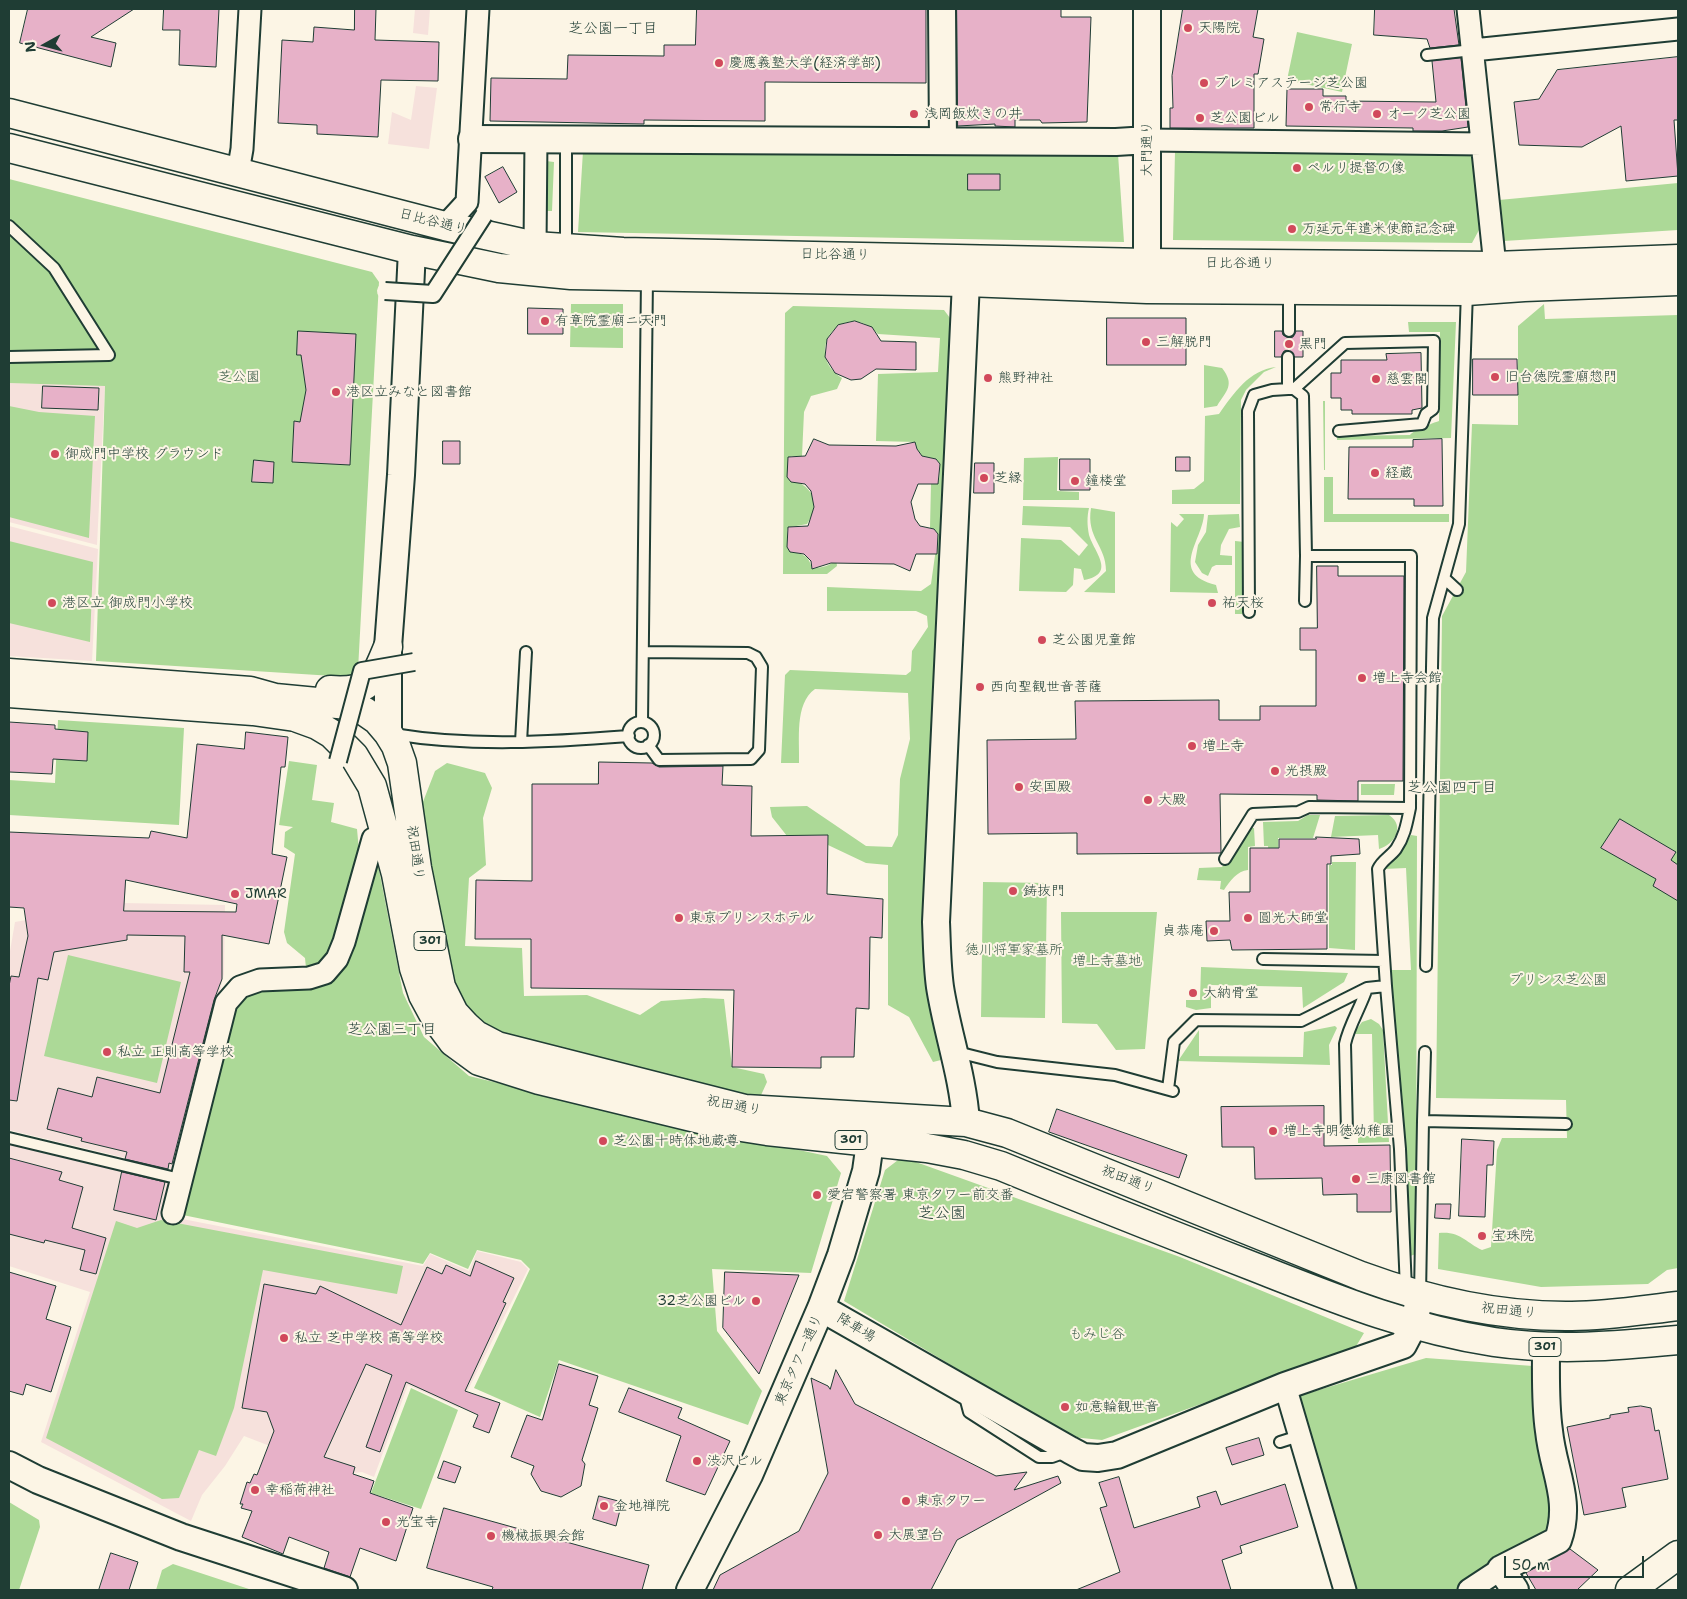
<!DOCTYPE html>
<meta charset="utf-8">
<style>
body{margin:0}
#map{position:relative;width:1687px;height:1599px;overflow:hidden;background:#fcf5e5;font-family:"Shantell Sans",sans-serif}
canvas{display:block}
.frame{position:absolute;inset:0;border:10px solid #1f3d34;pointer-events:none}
.north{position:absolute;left:20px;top:20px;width:50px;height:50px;-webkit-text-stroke:4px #fcf5e5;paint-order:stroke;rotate:263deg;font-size:14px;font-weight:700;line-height:20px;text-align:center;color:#1f3d34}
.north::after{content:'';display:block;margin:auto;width:18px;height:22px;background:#1f3d34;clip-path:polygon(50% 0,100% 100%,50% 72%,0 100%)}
.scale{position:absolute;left:1504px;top:1556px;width:140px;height:22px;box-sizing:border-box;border:2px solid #1f3d34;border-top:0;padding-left:6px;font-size:15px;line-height:18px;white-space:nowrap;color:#1f3d34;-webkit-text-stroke:4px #fcf5e5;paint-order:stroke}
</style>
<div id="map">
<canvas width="1687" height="1599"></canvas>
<div class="frame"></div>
<div class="north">N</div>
<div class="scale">50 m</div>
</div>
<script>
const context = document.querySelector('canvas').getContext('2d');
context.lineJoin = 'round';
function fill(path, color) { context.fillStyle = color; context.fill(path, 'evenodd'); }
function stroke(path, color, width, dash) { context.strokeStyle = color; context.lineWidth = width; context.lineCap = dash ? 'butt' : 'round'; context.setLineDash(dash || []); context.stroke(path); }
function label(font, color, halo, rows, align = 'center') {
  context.font = font + ' "Shantell Sans","Klee One",sans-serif'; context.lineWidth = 4; context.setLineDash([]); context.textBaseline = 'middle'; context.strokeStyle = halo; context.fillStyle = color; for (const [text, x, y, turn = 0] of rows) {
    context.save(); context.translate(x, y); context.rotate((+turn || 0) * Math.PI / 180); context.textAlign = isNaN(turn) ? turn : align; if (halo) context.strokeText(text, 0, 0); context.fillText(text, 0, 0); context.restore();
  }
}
fill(new Path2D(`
 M415 9H430L428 35 413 33Z
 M416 86 437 88 429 149 388 144 392 112 411 120Z
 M9 383 105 385 97 545 9 522Z
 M9 526 98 549 92 661 9 656Z
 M123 903 225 905 224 974 178 1165 172 1169 9 1130V957L15 922Z
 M9 1144 170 1183 162 1215 423 1266 430 1254 469 1271 477 1251 521 1262 528 1269 459 1408 408 1385 374 1477 362 1472 354 1473 342 1509 319 1465 244 1436 225 1466 202 1495 191 1521 41 1442 90 1292 9 1266Z`), '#f6e1dc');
fill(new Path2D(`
 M1297 32 1352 44 1342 92 1287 80Z
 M583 151 1118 154 1124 242 578 232Z
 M1175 152 1469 153 1474 156 1479 230 1472 243 1173 240Z
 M546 161 554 162 552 211H545Z
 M9 179 372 272 379 282 358 670 349 677 96 661 105 386 9 383Z
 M1678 183V230L1504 241 1499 200Z
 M571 304H623V348L570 347Z
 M1544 304 1545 319 1678 315V1268L1667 1270 1648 1284 1541 1287 1438 1269 1439 1233C1461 1231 1466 1243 1482 1250L1491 1247 1497 1150 1502 1138H1567L1566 1100 1436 1098 1442 616 1466 572 1472 424 1518 425V326Z
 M793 306 944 310 950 318 928 944 945 1059 933 1062 909 1017 888 1005V865L866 863 828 845V835L787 836 772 817 770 807 807 806 866 846 892 847 898 835 900 779 910 739 908 693 815 689C794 704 800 740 799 763H781L785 675 790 670 906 675 911 671 912 651 928 627 927 616 916 611H827V587L921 591 931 584 938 534 934 529 930 528 931 484 939 481 940 464 936 459 922 456 917 449 915 442 876 441 878 374 938 372 940 338 878 334C845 297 800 351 842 378L837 389 811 396 804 412 802 456H791L788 460V477C810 486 823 499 807 524L791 527 787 530V547L791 552C803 554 809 555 812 569 821 567 831 567 836 558L837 566 827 574H783L785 313Z
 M1408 322H1456L1451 438 1337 440V436L1410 435C1414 430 1433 423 1439 421L1440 332H1409Z
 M1204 365 1222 368C1235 385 1227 390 1217 406L1204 408Z
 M1276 367 1264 372 1246 390 1241 400 1240 504H1172V490L1194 489 1204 481 1205 416 1219 414C1234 393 1249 370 1276 367Z
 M1323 401H1325V470H1324Z
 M9 406 39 412 95 416 89 538 9 517Z
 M1058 457 1057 491 1079 492V500H1023L1024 458Z
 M1324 477H1333V514H1449V522H1324Z
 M1023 506 1089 508C1087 517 1087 525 1089 535 1094 552 1117 574 1084 580L1081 569 1074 568 1073 585 1066 592 1019 591 1021 538 1061 540 1079 556 1088 545 1070 527 1022 525Z
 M1091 508 1115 512V593L1084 592 1106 571C1106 545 1086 538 1091 508Z
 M1179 514H1204C1203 540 1168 573 1216 585L1218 593 1170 592 1171 522 1177 527 1184 519Z
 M1239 514 1240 527 1229 529 1221 545 1220 555 1232 556V565H1216L1212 567 1208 576 1202 573 1195 562 1198 545 1206 532 1208 515Z
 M9 541 93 562 90 642 9 623Z
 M1235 541 1245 542V614H1235Z
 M58 720 184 728 179 825 9 815V780L55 783Z
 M289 761 317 765 312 800 334 803 331 822 357 829 359 851 373 839 403 993 424 1037 469 1076 601 1108 827 1156 841 1173 811 1273 712 1269 717 1331 762 1391 748 1425 559 1360 540 1417 474 1388 530 1269 521 1260 477 1250 468 1269 430 1253 423 1264 173 1213 240 987 307 978 305 958 287 943 284 932 295 854 284 847 285 832 293 827 279 825Z
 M447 763 485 773 492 788 483 818 486 865 469 878 465 946 522 948 524 996 587 995 640 1015 661 1001 704 998 724 999 732 1067 764 1074 767 1082 757 1104 474 1027 452 998 419 812 435 771Z
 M1361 784H1395L1394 795H1361Z
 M1308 815H1320L1313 838H1278V857H1269L1268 846H1264L1263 822 1298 821Z
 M1389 815C1406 826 1394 845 1379 849L1378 835 1331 837 1335 816Z
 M1251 828H1254L1255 846 1248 847V870C1237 871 1230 881 1224 890L1220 889 1221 881 1197 880 1199 868 1222 867Z
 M1411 835 1417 836 1416 1254 1410 1256 1391 970H1411L1406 868 1384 869 1400 854Z
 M1332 862H1356L1355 950 1329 948V865H1332Z
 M983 882 1047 883 1045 1018 981 1017Z
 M1061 912H1157L1145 1049 1116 1050 1097 1024 1062 1023Z
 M68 955 181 982 157 1083 44 1056Z
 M1201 967 1348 973 1344 982 1303 1008 1302 987 1211 985V1008L1196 1010 1186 1007V1000H1200Z
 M1371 1019 1379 1024 1383 1030 1389 1142 1358 1143V1136H1374L1372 1034H1353L1362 1022Z
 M1335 1026 1337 1028 1329 1045 1330 1065 1178 1061 1199 1030V1056L1303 1057 1304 1032Z
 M902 1157 1180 1257 1364 1333 1355 1348 1102 1440 1071 1437 844 1301 885 1170Z
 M161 1220 403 1266 397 1294 263 1270 234 1408 216 1456 199 1450 179 1498 162 1499 46 1438 116 1221 137 1228Z
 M1426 1358 1546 1367 1564 1523 1469 1590H1345L1286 1393 1312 1392Z
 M411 1388 458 1410 421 1509 371 1493Z
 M9 1502 39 1520 40 1527 19 1590H9Z
 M173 1564 252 1590H156L162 1570Z`), '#acd997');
const building = new Path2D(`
 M28 9H134L91 37 116 43 111 67 20 43Z
 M164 9H219L216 67 179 65 180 30H163Z
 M355 9H376L375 40 439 42 438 81 381 80 378 137 317 134V125L278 123 282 40 313 42 314 27 354 30Z
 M697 9H926V83L765 82V121L644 120V124L490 121 491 78 567 79 568 55 664 56V45H695Z
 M957 9H1061V17H1091L1087 122 1042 123 1040 120H1015V127L995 126V124L958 126Z
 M1183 9H1258L1253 37 1264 39 1258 74H1254V128H1170V108H1173L1172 76Z
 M1375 9H1454L1459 45 1430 48 1427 39 1374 35Z
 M1678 57V120H1674L1678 176 1626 181 1621 126 1582 147 1519 145 1514 102 1539 99 1557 70Z
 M1461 58 1468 127 1442 131H1413V128L1286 126 1287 89H1323V96H1346V101L1436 102 1432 61Z
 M503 167 517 192 499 203 485 177Z
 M968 174H1000V190H968Z
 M528 308 563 309V334H528Z
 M1107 318H1186V365H1107Z
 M855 321 872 327 881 341 916 342V370L876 369 861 379 851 380 835 373 825 357 827 339 838 325Z
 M298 331 356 334 350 465 292 462 294 421 300 422 306 390 301 355H297Z
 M1275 331H1282L1283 335 1289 338 1293 337 1296 331H1303V357H1295L1288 350 1284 351 1281 357H1275Z
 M1421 353 1422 408 1412 410V414H1352V410H1341V398H1331V373H1341V360H1387L1386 354Z
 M1473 359H1517L1518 395H1473Z
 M43 386 99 388 98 410 42 408Z
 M814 439 829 445 896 446 915 442 917 449 922 456 936 459 940 464 938 484H918L911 502 915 519 920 526 934 529 938 534 937 554H916L910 571 894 564 831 563 812 569 811 561 804 554 790 552 787 547 788 527 808 526 814 507 811 491 805 484 791 482 787 477 788 457 805 456Z
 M1442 439 1443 506H1414V499H1348L1349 447H1413V440Z
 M443 441H460V464H443Z
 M1176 457H1190V471H1176Z
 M1060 459H1090V490H1060Z
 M254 460 274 462 273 483 252 482Z
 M975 463H994V493H974Z
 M1317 566H1338V576H1404L1403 781H1358V801L1317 800V795L1220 794 1221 853 1077 854V833L988 834 987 740 1076 739 1075 701 1219 700V720H1260V706H1316V650H1300V628H1317Z
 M9 722 55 725V729L88 732 87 761 53 759 52 774 9 772Z
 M246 732 288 737 285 767H281L272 854 287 857 269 944 222 935V979L214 1000 172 1164 169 1163 168 1169 125 1159 127 1152 81 1141 82 1138 47 1129 58 1088 92 1097 97 1077 160 1093 190 972H184L185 936 127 935V940L54 952 48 980 38 978 17 1101 9 1100V986L11 976 19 977 28 936 24 908 9 907V832L149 838 151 831 187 838 197 744 244 749ZM126 880 237 904 236 912 124 911Z
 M599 762 652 763 659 767 723 766 722 785 752 786 751 836 828 835 827 894 883 899 882 938 870 937 869 1009 856 1008 854 1057H821V1068L732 1067 734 990 531 988V939H475L476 880 532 881V784H598Z
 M1620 819 1676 852 1671 860 1678 865V901L1653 886 1656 879 1601 848Z
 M1316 837 1359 839 1360 854 1331 856V864H1327V949L1232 950 1230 940 1207 941 1206 921H1230L1229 892H1250V848H1279V839H1316Z
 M1324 1106V1146L1390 1145 1391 1212H1357V1194L1323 1195 1322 1178 1255 1179 1254 1147H1222L1221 1107Z
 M1057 1109 1187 1155 1179 1178 1049 1132Z
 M1462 1139 1494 1141 1493 1165H1487L1485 1217 1459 1216Z
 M9 1158 62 1172 59 1180 83 1187 72 1228 106 1238 96 1274 80 1270 85 1250 45 1240 44 1243 9 1234Z
 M122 1172 165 1182 156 1220 114 1210Z
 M1436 1204H1451L1450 1219 1435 1218Z
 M476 1261 514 1278 503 1302 506 1303 465 1391 500 1403 489 1433 473 1427 478 1415 406 1382 380 1452 366 1447 392 1375 366 1364 324 1457 355 1467 353 1474 374 1481 370 1493 413 1508 396 1561 360 1548 350 1577 324 1568 329 1552 289 1537 283 1554 242 1537 252 1511 241 1508 243 1504H240L247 1482 250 1483 254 1474 257 1475 274 1431 267 1412 242 1408 264 1284 316 1294 320 1286 401 1325 427 1267 442 1274 446 1265 470 1276Z
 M9 1272 56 1286 46 1319 71 1327 51 1392 26 1384 23 1395 9 1391Z
 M725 1272 799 1275 759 1374 723 1328Z
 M559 1364 598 1376 589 1405 598 1408 582 1460 585 1464 581 1486 561 1497 541 1491 531 1474 534 1466 511 1457 527 1415 542 1420Z
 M836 1370 855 1404 996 1476 1027 1472 1014 1490 1058 1476 1061 1483 957 1540 931 1590H713L720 1575 799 1531 828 1473 811 1378 828 1386 830 1389Z
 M629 1388 682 1408 678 1418 730 1441 705 1495 666 1481 681 1436 619 1412Z
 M1641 1406 1651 1408 1655 1431 1659 1430 1668 1479 1622 1488 1626 1507 1584 1515 1567 1427 1610 1418V1415L1629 1412 1628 1408Z
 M1259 1438 1264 1455 1232 1465 1226 1448Z
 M444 1461 461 1467 455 1483 438 1478Z
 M1119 1477 1134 1528 1200 1507 1197 1497 1216 1491 1221 1505 1285 1484 1298 1527 1240 1546 1242 1553 1222 1560 1231 1590H1076L1120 1572 1100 1508 1107 1506 1099 1483Z
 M599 1496 622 1502 616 1526 593 1519Z
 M444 1508 649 1565 642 1590H492L493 1587 427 1568Z
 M1570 1549 1598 1570 1577 1590H1536L1526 1573Z
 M111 1553 138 1562 129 1590H99Z`);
fill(building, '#e7b1c8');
stroke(building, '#1f3d34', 1);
const service = new Path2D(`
 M1427 55 1473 50
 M566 139V247
 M9 226 54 268 109 355
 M1289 331V292
 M9 357 109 355
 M1294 389 1345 343 1434 341 1433 409 1426 414 1422 424 1339 431
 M1444 578 1457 590
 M1305 601 1306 556
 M1249 612 1248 411 1254 395 1272 390 1288 389
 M644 652 748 653 756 657 762 667 759 750 751 759 659 760 648 745
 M642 722 647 278
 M628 735a13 13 0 1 1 26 0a13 13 0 1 1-26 0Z
 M393 734C471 747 551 742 629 736
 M521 742 526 652
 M1225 859 1253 814 1298 812 1309 807 1410 808
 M1263 959 1384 961
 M1426 966 1433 618 1459 524 1467 291
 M1386 986 1400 1149 1406 1289
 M957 1052 997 1062 1115 1075 1173 1091
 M1168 1089 1174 1042 1196 1020 1301 1021 1367 988 1386 986 1378 869C1382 860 1390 857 1396 849 1405 836 1407 822 1410 808L1411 556H1306L1303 396 1294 389H1288V357
 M1423 1121 1425 1052
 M1347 1132 1345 1044C1349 1025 1361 1007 1367 988
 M9 1138 180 1179
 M1420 1295 1423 1121 1566 1124
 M964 1393 969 1412 1039 1457H1052L1066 1452
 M1280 1442 1299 1436`);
const minor = new Path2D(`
 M1468 9 1495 266
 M1473 50 1678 29
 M1148 140 1482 144
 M238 172 242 149 250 9
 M445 226 467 202 478 9
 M535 246 536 139
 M173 1213 226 1003 240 987 260 980 309 978 325 973 337 959 344 942 373 839 384 836
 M1285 1386 1345 1590
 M1469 1590 1501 1569`);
const tertiary = new Path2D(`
 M942 9 943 141
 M472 139 1116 142 1148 140
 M966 282 936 922C937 944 937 965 940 987 947 1032 963 1076 966 1122
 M1147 285V9
 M388 733V647L401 475 412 250
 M821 1308 1070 1450 1083 1457 1098 1458 1117 1455 1285 1386 1403 1345 1413 1326 1420 1296
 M9 1465 38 1480 181 1537 344 1590
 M690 1590 749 1475 821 1308 841 1255 866 1171 873 1121
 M1515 1590 1501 1569 1558 1540C1572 1500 1553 1471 1549 1431 1545 1404 1546 1375 1546 1347`);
const secondary = new Path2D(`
 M9 113 445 226 535 246 623 252 1147 263 1495 266 1678 259
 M9 148 412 250 499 268 571 275 966 282 1147 289 1467 291 1524 287 1678 281`);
const primary = new Path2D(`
 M9 673 250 691 275 698 348 705 364 711 377 720 388 733 396 746 402 763 417 868 441 987 454 1013 466 1026 476 1035 497 1046 745 1109 966 1122 1007 1133 1361 1276C1429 1301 1499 1317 1572 1316 1608 1316 1643 1310 1678 1306
 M330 690C370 693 374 681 388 647
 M9 693 253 711 295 717 317 725 332 734 354 756 372 786 396 874 414 968 423 995 436 1019 453 1042 479 1061 539 1080 716 1123 767 1131 927 1148 964 1155 1001 1166C1086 1201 1172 1235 1257 1268 1336 1299 1409 1329 1494 1342 1556 1351 1616 1346 1678 1340`);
const trunk = new Path2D(`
 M1630 1590 1678 1555`);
stroke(service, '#1f3d34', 14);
stroke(minor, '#1f3d34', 25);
stroke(tertiary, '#1f3d34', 30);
stroke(secondary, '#1f3d34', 31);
stroke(primary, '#1f3d34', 31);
stroke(trunk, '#1f3d34', 31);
stroke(service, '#fcf5e5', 10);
stroke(minor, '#fcf5e5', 21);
stroke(tertiary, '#fcf5e5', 26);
stroke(secondary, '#fcf5e5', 28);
stroke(primary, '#fcf5e5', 28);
stroke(trunk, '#fcf5e5', 28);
const pedestrianBridge = new Path2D(`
 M385 291 433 294 484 215
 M338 761 362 671 414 662`);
stroke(pedestrianBridge, '#1f3d34', 20, []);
stroke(pedestrianBridge, '#fcf5e5', 16);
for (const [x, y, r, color] of [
 [1188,28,5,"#d1495b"],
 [719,63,5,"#d1495b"],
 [1204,83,5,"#d1495b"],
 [1309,107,5,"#d1495b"],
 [914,114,5,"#d1495b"],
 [1377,114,5,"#d1495b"],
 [1200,118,5,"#d1495b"],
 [1297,168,5,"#d1495b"],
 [1292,229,5,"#d1495b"],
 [545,321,5,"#d1495b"],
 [1146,342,5,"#d1495b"],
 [1289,344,5,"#d1495b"],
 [1495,377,5,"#d1495b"],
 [988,378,5,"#d1495b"],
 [1376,379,5,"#d1495b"],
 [336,392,5,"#d1495b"],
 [55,454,5,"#d1495b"],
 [1375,473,5,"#d1495b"],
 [984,478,5,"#d1495b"],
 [1075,481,5,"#d1495b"],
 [52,603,5,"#d1495b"],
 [1212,603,5,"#d1495b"],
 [1042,640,5,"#d1495b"],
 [1362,678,5,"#d1495b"],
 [980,687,5,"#d1495b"],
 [1192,746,5,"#d1495b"],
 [1275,771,5,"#d1495b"],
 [1019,787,5,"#d1495b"],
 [1148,800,5,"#d1495b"],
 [1013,891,5,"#d1495b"],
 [235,894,5,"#d1495b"],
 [679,918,5,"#d1495b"],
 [1248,918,5,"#d1495b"],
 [1214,931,5,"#d1495b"],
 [1193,993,5,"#d1495b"],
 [107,1052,5,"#d1495b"],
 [1273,1131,5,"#d1495b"],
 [603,1141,5,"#d1495b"],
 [1356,1179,5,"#d1495b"],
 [817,1195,5,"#d1495b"],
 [1482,1236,5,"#d1495b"],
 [756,1301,5,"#d1495b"],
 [284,1338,5,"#d1495b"],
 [1065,1407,5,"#d1495b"],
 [697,1461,5,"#d1495b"],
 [255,1490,5,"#d1495b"],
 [906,1501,5,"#d1495b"],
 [604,1506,5,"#d1495b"],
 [386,1522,5,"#d1495b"],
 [878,1535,5,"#d1495b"],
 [491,1536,5,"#d1495b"]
]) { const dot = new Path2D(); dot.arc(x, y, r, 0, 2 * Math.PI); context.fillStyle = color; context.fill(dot); stroke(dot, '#fcf5e5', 2); }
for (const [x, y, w] of [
 [430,941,32],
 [851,1140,32],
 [1545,1347,32]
]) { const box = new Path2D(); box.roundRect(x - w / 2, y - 9.5, w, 19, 4); context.fillStyle = '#fcf5e5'; context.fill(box); stroke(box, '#1f3d34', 1); }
label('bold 12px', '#1f3d34', null, [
 ["301",430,941],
 ["301",851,1140],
 ["301",1545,1347]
]);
label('14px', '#1f3d34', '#fcf5e5', [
 ["天陽院",1198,28],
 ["慶應義塾大学(経済学部)",729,63],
 ["プレミアステージ芝公園",1214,83],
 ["常行寺",1319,107],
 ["浅岡飯炊きの井",924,114],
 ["オーク芝公園",1387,114],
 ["芝公園ビル",1210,118],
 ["ペルリ提督の像",1307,168],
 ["万延元年遣米使節記念碑",1302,229],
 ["有章院霊廟ニ天門",555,321],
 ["三解脱門",1156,342],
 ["黒門",1299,344],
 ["旧台徳院霊廟惣門",1505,377],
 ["熊野神社",998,378],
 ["慈雲閣",1386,379],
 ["港区立みなと図書館",346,392],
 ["御成門中学校 グラウンド",65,454],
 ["経蔵",1385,473],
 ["芝縁",994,478],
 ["鐘楼堂",1085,481],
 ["港区立 御成門小学校",62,603],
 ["祐天桜",1222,603],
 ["芝公園児童館",1052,640],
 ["増上寺会館",1372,678],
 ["西向聖観世音菩薩",990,687],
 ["増上寺",1202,746],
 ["光摂殿",1285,771],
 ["安国殿",1029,787],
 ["大殿",1158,800],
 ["鋳抜門",1023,891],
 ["JMAR",245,894],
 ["東京プリンスホテル",689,918],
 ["圓光大師堂",1258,918],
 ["貞恭庵",1204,931,"right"],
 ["大納骨堂",1203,993],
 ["私立 正則高等学校",117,1052],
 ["増上寺明徳幼稚園",1283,1131],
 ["芝公園十時体地蔵尊",613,1141],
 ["三康図書館",1366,1179],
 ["愛宕警察署 東京タワー前交番",827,1195],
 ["宝珠院",1492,1236],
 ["32芝公園ビル",746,1301,"right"],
 ["私立 芝中学校 高等学校",294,1338],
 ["如意輪観世音",1075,1407],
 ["渋沢ビル",707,1461],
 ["幸稲荷神社",265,1490],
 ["東京タワー",916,1501],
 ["金地禅院",614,1506],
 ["光宝寺",396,1522],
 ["大展望台",888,1535],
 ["機械振興会館",501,1536]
], 'left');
label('14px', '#1f3d34', '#fcf5e5', [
 ["大門通り",1147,149,-90],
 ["日比谷通り",433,222,14],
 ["日比谷通り",835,255,1],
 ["日比谷通り",1240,263],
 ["祝田通り",415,853,82],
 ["祝田通り",734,1106,11],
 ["祝田通り",1128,1180,21],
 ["祝田通り",1509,1311,6],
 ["降車場",856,1328,31],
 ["東京タワー通り",799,1360,-66]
]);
label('14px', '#3b5c48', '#fcf5e5', [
 ["芝公園",239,377],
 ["徳川将軍家墓所",1014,950],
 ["増上寺墓地",1107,961],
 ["プリンス芝公園",1558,980],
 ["もみじ谷",1097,1334]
]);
label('15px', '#1f3d34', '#fcf5e5', [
 ["芝公園一丁目",613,29],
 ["芝公園四丁目",1452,788],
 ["芝公園三丁目",392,1030]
]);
label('16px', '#1f3d34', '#fcf5e5', [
 ["芝公園",942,1214]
]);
</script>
